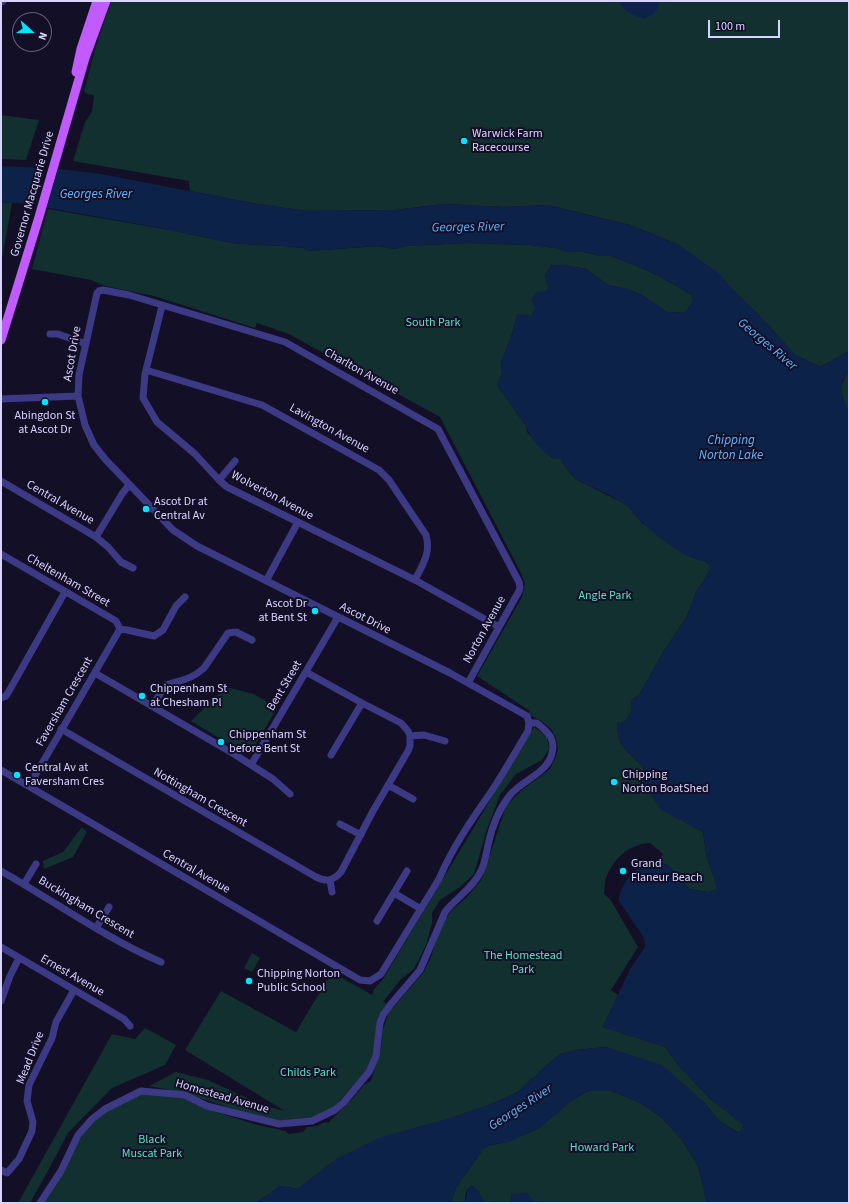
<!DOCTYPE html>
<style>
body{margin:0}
#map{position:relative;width:850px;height:1204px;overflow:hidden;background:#130f26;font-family:"Source Sans 3",sans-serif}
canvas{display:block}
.frame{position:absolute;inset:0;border:2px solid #d9d4ff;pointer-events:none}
.north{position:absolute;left:12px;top:12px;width:40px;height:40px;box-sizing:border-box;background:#130f26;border:1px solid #625e7d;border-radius:50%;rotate:111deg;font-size:11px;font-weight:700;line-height:16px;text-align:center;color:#d9d4ff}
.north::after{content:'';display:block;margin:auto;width:14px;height:18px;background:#00e5ff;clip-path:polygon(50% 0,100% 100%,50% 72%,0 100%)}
.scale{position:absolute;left:708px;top:20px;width:72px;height:18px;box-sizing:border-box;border:2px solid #d9d4ff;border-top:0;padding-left:5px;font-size:12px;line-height:14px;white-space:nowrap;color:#d9d4ff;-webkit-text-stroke:3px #130f26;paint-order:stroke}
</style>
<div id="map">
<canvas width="850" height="1204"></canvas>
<div class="frame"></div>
<div class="north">N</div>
<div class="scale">100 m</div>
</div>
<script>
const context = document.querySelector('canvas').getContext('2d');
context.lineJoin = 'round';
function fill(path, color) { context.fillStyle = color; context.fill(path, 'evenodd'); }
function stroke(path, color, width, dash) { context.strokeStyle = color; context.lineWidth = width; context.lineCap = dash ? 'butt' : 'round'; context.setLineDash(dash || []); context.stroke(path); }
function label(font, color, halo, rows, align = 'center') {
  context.font = font + ' "Source Sans 3",sans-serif'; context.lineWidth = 4; context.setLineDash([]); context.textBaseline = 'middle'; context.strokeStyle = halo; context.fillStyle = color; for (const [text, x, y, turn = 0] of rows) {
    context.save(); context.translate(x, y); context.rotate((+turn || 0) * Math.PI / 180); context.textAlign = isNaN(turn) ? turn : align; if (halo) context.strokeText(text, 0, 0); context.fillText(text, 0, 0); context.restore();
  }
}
fill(new Path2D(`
 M112 1H849V351L820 367 795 355 757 313 736 293 679 245 630 225 547 205 503 207 444 204 395 210 307 211 257 204 190 191 189 181 73 161 85 122 92 112 94 95 87 94 84 91C92 60 100 30 112 1Z
 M1 115 39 120 26 160 1 159Z
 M1 202 12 203 1 264Z
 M48 209 170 230 232 243 259 245 284 246 303 248 308 251 378 246 395 249 404 246 468 243 530 245 556 248 568 252 580 251 600 256H612L636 266 659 276 692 295 693 302 684 313 667 312 642 295 626 289 608 285 586 269 569 266 551 265 545 276 548 286 547 291 531 316 517 315 512 334 501 362 502 373 497 385 526 426 527 432 552 458 561 459C566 469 571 475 579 481L627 505 642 523 709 564V571L703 582 697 590 687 616 662 654 639 695 631 700V711L625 722 617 723 618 735 622 746 643 767V782L661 809 703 832 707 858 716 883V890L709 892 689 889 669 866 658 861 663 854 650 843C629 844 613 859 606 878 604 883 605 889 604 894L610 899 638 947 611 990 618 995 603 1027 665 1047 678 1065 710 1099 744 1125 739 1133 719 1121 704 1102 606 1047 577 1050 560 1054 548 1064 518 1092 494 1103 338 1158 298 1189 281 1186 255 1203H40L92 1119 141 1091 185 1095 213 1111 254 1124 285 1131 289 1134 303 1132 307 1127 317 1126 325 1122 328 1123 353 1098 364 1085 371 1081 381 1048 383 1030 389 1012 424 972 431 957 441 925 451 911 466 898 482 879 506 806 521 791 550 769 556 756 558 749 556 738 551 729 540 720 528 714 530 711 477 676 522 597 525 584 521 573 440 417 289 334 257 323 255 328 154 296 105 286 91 280 32 269Z
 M849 371V414C842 396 837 388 849 371Z
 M226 687 254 694 277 708 250 754 244 753 191 721Z
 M534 727 547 737 549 749 542 760 516 774 500 795 487 829 474 874 460 887 440 900 432 913V923L426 945 414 969 401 979 383 1002 387 1004 374 1053 371 1062 363 1075 333 1108 313 1118 276 1121 251 1115 185 1093 149 1086 176 1072 208 1080 262 1105 285 1111 185 1050 221 991 296 1032 332 972 372 995 374 989 383 979Z
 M82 827 87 832 73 857 44 869 43 861 63 852Z
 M252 953 260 958 252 972 244 968Z
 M145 1028 176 1045 165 1065 112 1088 68 1133 50 1167 30 1203H18L112 1034 135 1039Z
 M589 1091H612L636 1101 650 1109 662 1118 682 1140 698 1166 707 1203H485L473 1186C465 1188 465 1196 465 1203H451L456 1187 484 1148 490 1145 508 1142 539 1128 572 1100Z`), '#12302f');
fill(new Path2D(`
 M618 1H659C657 12 654 15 644 19 632 15 626 12 618 1Z
 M1 166 59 169 101 174 257 204 307 211 395 210 444 204 503 207 547 205 630 225 679 245 720 274 736 293 757 313 795 355 820 367 849 351V371L842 381V396L849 414V1203H707L698 1166 682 1140 662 1118 650 1109 636 1101 612 1091H589L572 1100 539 1128 508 1142 490 1145 484 1148 456 1187 451 1203H255L281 1186 298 1189 338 1158 378 1138 457 1116 494 1103 518 1092 548 1064 560 1054 577 1050 606 1047 662 1065 704 1102 719 1121 738 1133 744 1126 710 1099 678 1065 665 1047 603 1027 630 969 645 947 644 938 619 901C619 889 630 873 640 867 645 864 653 862 658 861L669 866 689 889 709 892 716 890V883L707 858 703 832 661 810 643 782V767L622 746 618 735 617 723 625 721 631 711V700L639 695 662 654 687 616 697 590 703 582 709 571V564L705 561C689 562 654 534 643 523 637 518 633 510 626 505 613 496 594 488 579 481 571 475 566 469 561 459 559 459 554 459 552 457 542 453 529 436 526 426L497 385 502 373 501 362 512 334 517 314 531 316 535 310 532 299 537 292 547 291 548 286 545 276 551 265 569 266 586 269 608 285 626 289 642 295 667 312 684 313 693 302 692 295 659 276 636 266 612 256H600L580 251 568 252 556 248 530 245 468 243 405 246 395 249 378 246 308 251 303 248 284 246 259 245 232 243 170 230 27 204 1 202Z
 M471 1186C478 1188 482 1197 485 1203H465L467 1191Z
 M527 1193 535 1203H511V1194Z`), '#0c2248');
fill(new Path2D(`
 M41 166 59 167 46 210 30 207Z`), '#130f26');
stroke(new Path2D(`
 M1 2 3 1
 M162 306 145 374 143 398 157 422 195 454 219 480 227 487 415 580 499 627
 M50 334H58L86 344
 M146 370 262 405 379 470 389 480 426 535C431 553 423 564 415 580
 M1 399 78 396
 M219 480 235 461
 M1 481 96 537 108 547 121 562 133 568
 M96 537 122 494 129 485
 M1 554 116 621 120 629
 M266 581 298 522
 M120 629 127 630 154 636 163 630 176 606 185 597
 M95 673 234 754 273 779 290 794
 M1 698 6 696 9 691 65 592
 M152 706 166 685C181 680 191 680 204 668L228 633 236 632 252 640
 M61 729 316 877C326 882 333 881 341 872L373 811 408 751 410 746V736L408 731 401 723 362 703 306 672
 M410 736 424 735 445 741
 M331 755 362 703
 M251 765 338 617
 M1 770 360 980 370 981 381 974 439 879C452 848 472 819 491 792 504 772 516 751 528 731L529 723 527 716 450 673 197 546 173 530 105 459 94 445 85 425 78 396 79 375 97 293 99 291 103 290 129 295 285 342 438 429 519 582 520 587 519 591 468 683
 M388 785 413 799
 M29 786 120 629
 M340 824 361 835
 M1 871C54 901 105 938 161 962
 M330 880 332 892
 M24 884 36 864
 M394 893 421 909
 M377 921 407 871
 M96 928 109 907
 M1 947 124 1019 130 1026
 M1 1001 10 976 19 958
 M1 1170 7 1173 19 1159 32 1131 33 1122 27 1101 29 1085 52 1038 56 1022 74 990
 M40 1203 61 1171 78 1135 92 1119 105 1109 141 1091 185 1095 207 1106 279 1124 312 1121 335 1110 344 1102 369 1072 376 1056 380 1023 383 1015 391 1004 420 970 445 912C456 898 473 888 481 871 485 863 486 854 488 845 492 826 498 810 510 795 522 780 548 773 552 753 556 738 547 732 537 723H529`), '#3d3a85', 7);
stroke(new Path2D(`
 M76 72 81 49 97 1
 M1 340 39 217 85 58 106 1`), '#c25bff', 9);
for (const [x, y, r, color] of [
 [464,141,4,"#00e5ff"],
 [45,402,4,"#00e5ff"],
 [146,509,4,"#00e5ff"],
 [315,611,4,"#00e5ff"],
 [142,696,4,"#00e5ff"],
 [221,742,4,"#00e5ff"],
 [17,775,4,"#00e5ff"],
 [614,782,4,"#00e5ff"],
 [623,871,4,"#00e5ff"],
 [249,981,4,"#00e5ff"]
]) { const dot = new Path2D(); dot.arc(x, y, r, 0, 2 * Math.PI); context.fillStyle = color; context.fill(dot); stroke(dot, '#130f26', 1.5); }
label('12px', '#d9d4ff', '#130f26', [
 ["Warwick Farm",472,134],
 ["Racecourse",472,148],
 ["Abingdon St",45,416,"center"],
 ["at Ascot Dr",45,430,"center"],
 ["Ascot Dr at",154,502],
 ["Central Av",154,516],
 ["Ascot Dr",307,604,"right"],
 ["at Bent St",307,618,"right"],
 ["Chippenham St",150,689],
 ["at Chesham Pl",150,703],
 ["Chippenham St",229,735],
 ["before Bent St",229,749],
 ["Central Av at",25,768],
 ["Faversham Cres",25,782],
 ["Chipping",622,775],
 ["Norton BoatShed",622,789],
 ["Grand",631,864],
 ["Flaneur Beach",631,878],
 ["Chipping Norton",257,974],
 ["Public School",257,988]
], 'left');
label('12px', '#d9d4ff', '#130f26', [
 ["Governor Macquarie Drive",33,194,-74],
 ["Ascot Drive",73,354,-80],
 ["Charlton Avenue",361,372,29],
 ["Lavington Avenue",329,429,29],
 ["Wolverton Avenue",272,496,28],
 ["Central Avenue",60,503,30],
 ["Cheltenham Street",68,581,30],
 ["Ascot Drive",365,619,27],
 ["Norton Avenue",485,630,-61],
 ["Bent Street",285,686,-59],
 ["Faversham Crescent",65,702,-60],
 ["Nottingham Crescent",200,798,30],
 ["Central Avenue",196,872,30],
 ["Buckingham Crescent",86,908,31],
 ["Ernest Avenue",72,976,30],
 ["Mead Drive",31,1058,-68],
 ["Homestead Avenue",222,1097,16]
]);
label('12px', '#5fe0c0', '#130f26', [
 ["South Park",433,323],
 ["Angle Park",605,596],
 ["The Homestead",523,956],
 ["Park",523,970],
 ["Childs Park",308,1073],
 ["Black",152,1140],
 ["Muscat Park",152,1154],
 ["Howard Park",602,1148]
]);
label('italic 13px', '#62b6ff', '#130f26', [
 ["Georges River",96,195],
 ["Georges River",468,228,-1],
 ["Georges River",767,345,40],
 ["Chipping",731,441],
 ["Norton Lake",731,456],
 ["Georges River",521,1108,-33]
]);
</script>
